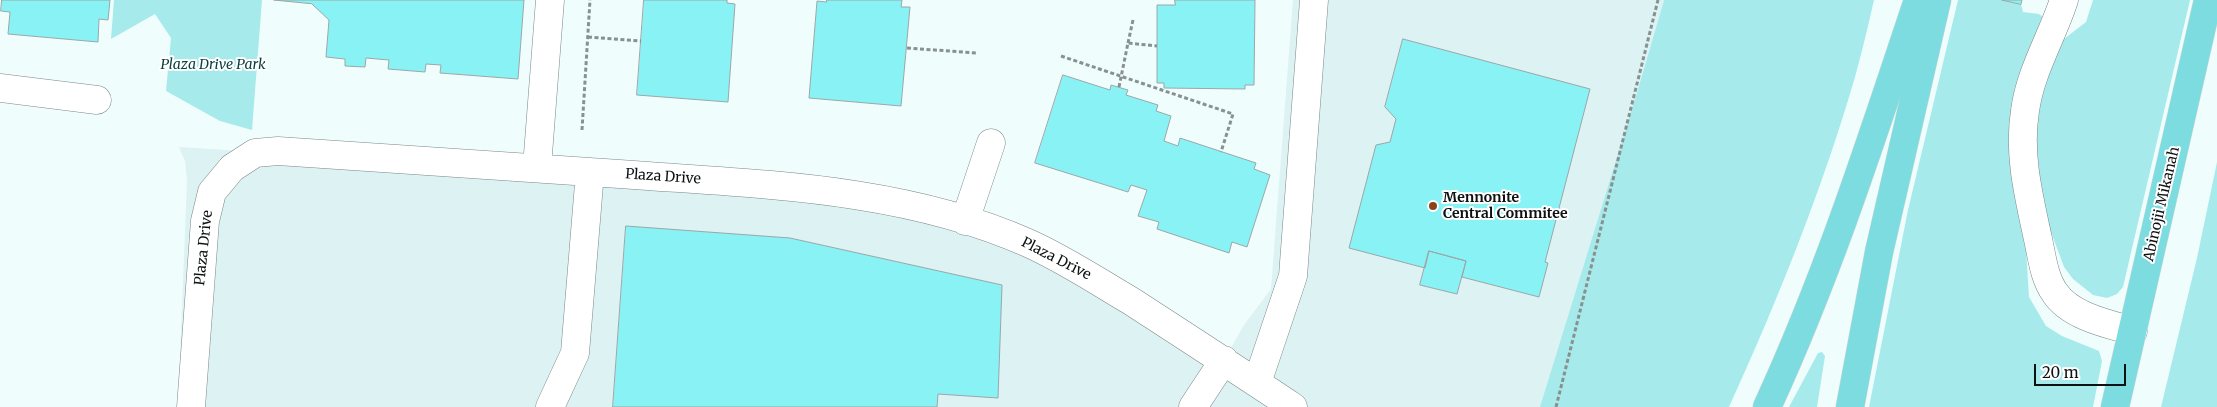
<!DOCTYPE html>
<style>
body{margin:0}
#map{position:relative;width:2217px;height:407px;overflow:hidden;background:#f0fdfd;font-family:Merriweather,serif}
canvas{display:block}
.scale{position:absolute;left:2034px;top:364px;width:92px;height:22px;box-sizing:border-box;border:2px solid #0d1112;border-top:0;padding-left:6px;font-size:15px;line-height:18px;white-space:nowrap;color:#0d1112;-webkit-text-stroke:4px #fff;paint-order:stroke}
</style>
<div id="map">
<canvas width="2217" height="407"></canvas>
<div class="scale">20 m</div>
</div>
<script>
const context = document.querySelector('canvas').getContext('2d');
context.lineJoin = 'round';
function fill(path, color) { context.fillStyle = color; context.fill(path, 'evenodd'); }
function stroke(path, color, width, dash) { context.strokeStyle = color; context.lineWidth = width; context.lineCap = dash ? 'butt' : 'round'; context.setLineDash(dash || []); context.stroke(path); }
function label(font, color, halo, rows, align = 'center') {
  context.font = font + ' Merriweather,serif'; context.lineWidth = 4; context.setLineDash([]); context.textBaseline = 'middle'; context.strokeStyle = halo; context.fillStyle = color; for (const [text, x, y, turn = 0] of rows) {
    context.save(); context.translate(x, y); context.rotate((+turn || 0) * Math.PI / 180); context.textAlign = isNaN(turn) ? turn : align; if (halo) context.strokeText(text, 0, 0); context.fillText(text, 0, 0); context.restore();
  }
}
fill(new Path2D(`
 M1293 0H1664L1636 96 1558 407H178L187 181 185 161 179 147 783 186 965 221 1224 360 1244 325 1271 289Z`), '#dcf2f3');
fill(new Path2D(`
 M114 0H262L252 130 220 121 166 91 171 38 155 14 111 39Z
 M1664 0H1874C1868 26 1862 52 1855 77 1822 190 1778 300 1729 407H1540L1636 96Z
 M1958 0H2002L2021 4 2023 12 2039 14 2043 17 2045 25 2025 233 2029 297 2046 326 2062 336 2099 351 2102 361 2093 407H1869L1908 210Z
 M2093 0H2190L2123 287 2117 294 2107 298 2093 295 2073 279 2064 267 2044 213 2035 180 2033 106 2060 42 2086 22Z
 M2217 162V407H2161L2197 258Z
 M1822 352 1825 356 1817 407H1789L1818 353Z`), '#a7eaeb');
const building = new Path2D(`
 M2 0H110L108 20 99 19 98 42 8 34 10 12 1 11Z
 M274 0H524L518 79 440 73 441 65 426 64 425 72 388 69 389 60 366 58 365 67 345 66V59L326 57 329 20 312 4Z
 M644 0H727V3L735 4 728 102 637 95Z
 M827 0H902L901 7H910L901 106 809 98 817 1 826 2Z
 M1175 0H1255L1254 85H1245V89L1164 88V83H1157V5H1175Z
 M2002 0H2022L2021 4Z
 M1403 39 1590 89 1545 262 1548 263 1539 297 1462 277 1466 261 1429 251 1425 268 1349 248 1376 145 1390 142 1396 119 1385 107Z
 M1063 75 1110 90 1111 85 1128 90 1126 95 1158 105 1156 111 1171 116 1164 141 1178 146 1180 138 1256 163 1254 169 1270 175 1247 247 1232 242 1229 253 1157 229 1159 222 1138 216 1147 190 1131 185 1128 192 1035 163Z
 M626 226 790 238 1002 285 998 398 938 394 937 407H613Z
 M1429 251 1466 261 1457 294 1420 285Z`);
fill(building, '#89f2f5');
stroke(building, '#9ca7a8', 1);
const minor = new Path2D(`
 M2064 0C2052 37 2030 72 2025 111 2018 155 2029 197 2038 239 2042 257 2044 278 2055 293 2070 316 2108 324 2133 331
 M0 88 97 100
 M537 167 550 0
 M965 221 991 143
 M1257 383 1293 276 1314 0
 M191 407 205 221 212 192 232 168 255 153 278 151C402 159 525 167 648 176 776 185 909 190 1028 243 1064 259 1097 281 1131 301 1185 336 1239 371 1293 407
 M550 407 575 353 590 172
 M1193 407 1224 360`);
const major = new Path2D(`
 M1767 407C1828 275 1872 138 1918 0
 M1850 407 1879 252 1937 0
 M2115 407 2208 0`);
stroke(minor, '#7c8787', 29);
stroke(major, '#d8d9d9', 29);
stroke(new Path2D(`
 M588 37 641 41
 M1128 43 1133 20
 M907 48 977 53
 M1061 56 1233 114 1221 152
 M1119 87 1128 43 1157 46
 M582 130 590 0
 M1556 407 1658 0`), '#889191', 3, [4, 2.5]);
stroke(minor, '#fff', 28);
stroke(major, '#7ddcdf', 28);
for (const [x, y, r, color] of [
 [1433,206,5,"#89441b"]
]) { const dot = new Path2D(); dot.arc(x, y, r, 0, 2 * Math.PI); context.fillStyle = color; context.fill(dot); stroke(dot, '#fff', 2); }
label('italic 14px', '#0d4041', '#fff', [
 ["Plaza Drive Park",213,65]
]);
label('14px', '#0d1112', '#fff', [
 ["Plaza Drive",663,177,4],
 ["Abinojii Mikanah",2162,204,-77],
 ["Plaza Drive",204,248,-84],
 ["Plaza Drive",1056,259,27]
]);
label('bold 14px', '#0d1112', '#fff', [
 ["Mennonite",1443,198],
 ["Central Commitee",1443,214]
], 'left');
</script>
